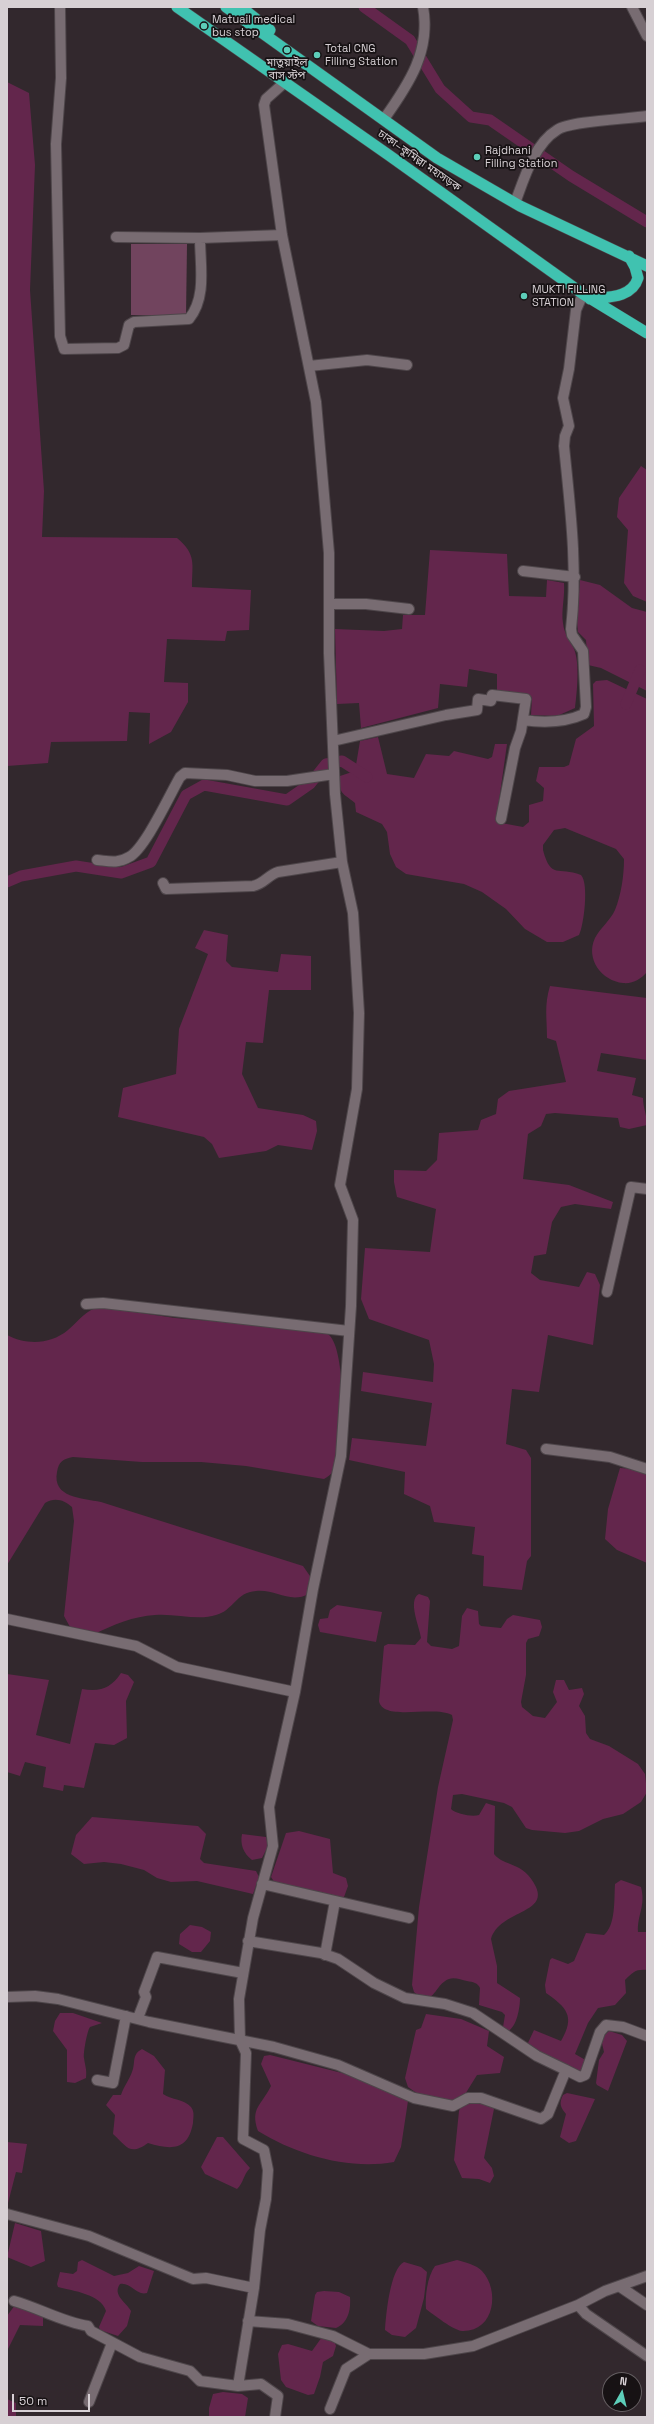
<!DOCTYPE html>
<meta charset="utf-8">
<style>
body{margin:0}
#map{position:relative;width:654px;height:2424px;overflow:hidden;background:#32282d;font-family:"Space Grotesk",sans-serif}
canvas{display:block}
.frame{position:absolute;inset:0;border:8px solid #d7d0d4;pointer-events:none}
.north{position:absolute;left:602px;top:2372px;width:40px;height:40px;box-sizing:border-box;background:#171214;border:1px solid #645e61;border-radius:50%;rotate:8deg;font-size:11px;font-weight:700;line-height:16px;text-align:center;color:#d7d0d4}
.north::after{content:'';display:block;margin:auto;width:14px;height:18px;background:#5dceb9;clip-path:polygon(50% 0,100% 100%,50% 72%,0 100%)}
.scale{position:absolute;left:12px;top:2394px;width:78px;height:18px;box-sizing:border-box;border:2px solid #d7d0d4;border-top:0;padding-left:5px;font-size:12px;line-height:14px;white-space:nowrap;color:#d7d0d4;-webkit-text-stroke:3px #171214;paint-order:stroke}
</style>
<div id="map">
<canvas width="654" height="2424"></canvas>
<div class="frame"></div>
<div class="north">N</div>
<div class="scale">50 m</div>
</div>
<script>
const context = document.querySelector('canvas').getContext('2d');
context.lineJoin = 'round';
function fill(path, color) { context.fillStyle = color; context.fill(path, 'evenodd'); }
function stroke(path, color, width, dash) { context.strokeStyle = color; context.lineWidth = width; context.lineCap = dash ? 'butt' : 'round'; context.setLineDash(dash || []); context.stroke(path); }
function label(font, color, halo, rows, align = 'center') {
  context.font = font + ' "Space Grotesk","Noto Sans Bengali",sans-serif'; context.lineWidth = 3.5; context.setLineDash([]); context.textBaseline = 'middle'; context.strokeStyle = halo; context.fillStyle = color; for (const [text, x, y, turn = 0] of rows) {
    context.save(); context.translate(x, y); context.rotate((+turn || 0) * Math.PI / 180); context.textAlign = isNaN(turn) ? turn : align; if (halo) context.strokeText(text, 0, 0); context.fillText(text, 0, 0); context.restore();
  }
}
fill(new Path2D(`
 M131 244H187L186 316 131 315Z`), '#71445e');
fill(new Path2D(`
 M7 82 29 93 35 165 30 290 44 491 42 537 177 538C197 555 192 564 192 587L251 590 249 630 227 631 225 641 167 639 164 682 188 683V702L171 732 149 744 150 713 129 712 127 741 51 742 48 763 7 766Z
 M641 466 647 470V602L633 596 624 583 628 530 617 517 619 498Z
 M430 550 507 554 509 596 546 597 547 580 564 583C565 597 561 611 563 623 564 634 570 640 574 649 580 663 577 692 575 708L557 716 531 715 532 697 497 690V674L469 669 467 687 440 684 438 708 361 728 359 703 337 704 335 629 384 631 402 629 403 615H425Z
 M580 580 600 585 632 608 647 612V691L601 668 588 665 586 640 578 632 577 622Z
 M607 680 647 699V972C641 979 633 984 623 983 602 981 585 959 595 938 600 928 610 921 615 910 621 895 624 876 624 859L616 849 565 828 554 830 543 845V850C551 880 558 866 581 875 589 883 584 925 579 935L563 942H547L525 929 506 909 482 892 464 884 406 874 396 867 390 854 387 832 382 824 356 812 355 803C342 792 339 795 340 776L355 771 360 741 378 737 387 774 414 778 426 754 449 756 454 751 488 759 492 757 495 744H507L496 822 523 827 529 822V805L543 801 544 788 536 781 539 767H564L569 765 576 739 594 726 593 684 596 681Z
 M204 930 228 935 226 961 232 967 278 972 281 954 311 956V990H269L263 1043 246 1042 242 1074 258 1108 303 1115 316 1121 317 1131 312 1150 278 1145 266 1151 219 1158 212 1144 204 1137 118 1117 123 1088 176 1074 179 1029 208 954 195 948Z
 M550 986 647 998V1060L601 1053 597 1071 636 1078 632 1095 643 1098C643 1108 647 1115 647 1125L629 1129 620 1127 618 1118 555 1113 546 1114 541 1126 528 1134 523 1179 569 1185 613 1202 611 1209 575 1204 561 1207 552 1222 546 1254 534 1256 531 1273 540 1280 579 1287 587 1272 595 1274 600 1285 593 1345 548 1335 539 1392 512 1389 506 1444 526 1450 531 1458V1556L527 1561 522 1590 483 1586 484 1556 472 1554 475 1527 434 1522 430 1506 404 1494 405 1472 349 1460 352 1438 426 1446 432 1403 361 1391 363 1372 433 1382 434 1364 429 1340 369 1319 361 1299 365 1248 430 1252 436 1209 397 1197 394 1182V1170L426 1171 437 1160 439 1133 478 1130 481 1120 496 1114 498 1099 509 1091 566 1082 556 1041 547 1038C547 1017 544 1006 550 986Z
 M100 1307 175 1318 319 1330C322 1332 328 1333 330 1336 347 1355 344 1449 333 1471 331 1475 327 1477 324 1479L246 1466 201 1462H142L73 1457C63 1459 59 1461 57 1472 52 1498 82 1498 101 1502L303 1566 312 1579 309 1594C289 1604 276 1589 256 1591 236 1592 233 1611 216 1615 198 1621 174 1613 155 1615 134 1616 113 1625 94 1634L70 1627 64 1616 74 1521 72 1507C64 1500 55 1497 45 1503L7 1565V1335C26 1345 50 1345 68 1330 79 1321 85 1310 100 1307Z
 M620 1468 635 1469 647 1474V1563L617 1550 605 1539 608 1509Z
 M419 1594 428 1597 430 1601 427 1642 431 1646 452 1649 459 1646 462 1616 467 1608 478 1611 479 1624 481 1626 501 1628 507 1619 513 1615 540 1620 542 1627 539 1636 528 1639 526 1643V1675L521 1702 522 1707 533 1716 545 1718 557 1702 553 1692 556 1680H564L569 1690 582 1688 584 1694 579 1706 585 1716 586 1733 590 1739 609 1746 638 1764 645 1774 647 1792 641 1802 623 1814 603 1819 579 1831 565 1833 532 1830 526 1828 512 1807 504 1803 462 1794 453 1795 451 1809C456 1814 472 1817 479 1815L486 1803 495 1806 494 1854C504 1867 524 1861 536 1887 548 1914 500 1910 491 1939L497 1966V1983L520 1998C520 2008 517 2027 507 2032L503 2027 505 2015 502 2012 479 2005 480 1988C478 1983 473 1982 467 1981 461 1980 455 1977 449 1979 434 1984 435 2009 414 1992L412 1985 419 1907 438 1787 453 1720 452 1715C433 1705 383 1722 379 1701L384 1646 388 1644 415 1645 421 1638C420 1628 407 1600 419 1594Z
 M337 1605 382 1612 376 1642 320 1632 318 1625 320 1619 328 1618 330 1610Z
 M121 1673 128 1675 134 1682 126 1701 127 1738 114 1745 95 1743 84 1788 64 1785 63 1791 43 1787 46 1767 25 1762 20 1776 7 1772V1674L49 1680 36 1735 70 1744 82 1689C101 1692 111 1688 121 1673Z
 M92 1817 198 1826 206 1834 200 1859 204 1863 256 1871 259 1877 253 1894 197 1881 171 1882 157 1878 144 1870 121 1864 104 1862 84 1864 71 1854 76 1835Z
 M299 1831 330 1839 333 1873 346 1878 348 1886 344 1897 336 1898 277 1886 271 1877 286 1833Z
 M242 1834 266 1837 268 1846 262 1858 252 1860C243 1853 240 1844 242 1834Z
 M621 1880 641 1887C646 1906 637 1915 638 1932H647V1970C636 1969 633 1972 625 1980L626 1993 615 2005 598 2008 588 2023 575 2054 589 2062 580 2075 527 2045 534 2030 561 2041C576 2016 566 2007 546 1993L545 1985 550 1960 552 1958 568 1964 574 1961 586 1933 604 1935C616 1925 614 1899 615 1884Z
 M190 1925 202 1927 211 1932 210 1941 201 1952H192L179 1944 180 1934Z
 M60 2013H73L102 2023 90 2027C87 2031 83 2054 84 2058 85 2066 87 2069 86 2078L75 2083 67 2082V2050L53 2031 55 2021Z
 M426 2014 461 2019 489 2031 487 2046 504 2057 500 2073 477 2075 464 2096 456 2103 418 2094 408 2087 405 2078 416 2030 421 2028Z
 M609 2031 622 2035 627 2041 608 2091 597 2085 596 2083 599 2060 604 2052 601 2039Z
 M142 2049 154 2056 165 2070 163 2094C172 2100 184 2099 191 2107 195 2112 193 2118 193 2123 188 2151 171 2150 148 2143 130 2156 127 2147 113 2134L115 2115 106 2105 113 2095H121C124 2086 129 2080 132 2072 136 2063 131 2055 142 2049Z
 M270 2055 346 2074 408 2101 401 2147 394 2162C348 2170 297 2155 258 2131 250 2108 261 2106 271 2086L261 2064 264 2056Z
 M567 2093 595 2099 576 2141 569 2143 560 2137 566 2114C560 2107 559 2103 563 2095Z
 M469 2099 491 2105 494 2109 484 2158 492 2168 494 2176 490 2183 479 2179 462 2178 454 2160 459 2111 461 2105Z
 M217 2137H223L250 2168C243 2175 244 2182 237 2189L205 2174 201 2167Z
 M7 2142 27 2144 22 2173 16 2172 7 2207Z
 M15 2223 41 2231 45 2261 31 2267 7 2257Z
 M82 2260 114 2276 128 2273 139 2266 154 2271 147 2293C136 2296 131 2282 120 2284 112 2295 126 2302 131 2311L127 2326 118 2336 100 2330 99 2327 106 2311C101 2294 73 2291 58 2287L57 2284 60 2272 73 2274 77 2271 78 2262Z
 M457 2260C464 2262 477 2265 482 2271 500 2290 495 2332 462 2331 453 2330 434 2315 426 2309 425 2297 427 2277 435 2266Z
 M404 2262 421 2267 427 2272 424 2298 416 2328 405 2337 392 2335 385 2330C386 2315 390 2269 404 2262Z
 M324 2291 339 2292 350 2297C351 2310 348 2323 336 2328L318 2326 311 2321 315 2295 317 2292Z
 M15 2305 43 2317V2326L20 2325 7 2351V2316Z
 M322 2337 334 2340 336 2346 333 2356 323 2362 320 2377 314 2394 308 2395 286 2387 281 2380 278 2354 282 2345 288 2344 312 2351Z
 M223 2392 242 2394 248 2398 245 2417H209V2408L213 2394Z
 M7 2399 16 2403V2417H7Z`), '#63264c');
stroke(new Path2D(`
 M364 7 410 40 440 89 471 117 490 120 571 176 647 222
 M626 704 640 670
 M7 882 21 876 76 866 121 873 151 862 186 795 204 785 287 800 310 784 326 764 342 761 367 777`), '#63264c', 11);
const minor = new Path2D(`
 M60 7 61 78 56 144 60 336 64 349 118 348 124 345 129 325 134 322 189 319C207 297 200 265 200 238
 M632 7 647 36
 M384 119C409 84 431 51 423 7
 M515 203C524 179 534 144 557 130 569 121 629 119 647 116
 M116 237 200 238 282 235
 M309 366 367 360 407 365
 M523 571 575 577
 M329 604H366L409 609
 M523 720C544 723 564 723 584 714L586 707 583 651 572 635 571 629C578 567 570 507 564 446L565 436 569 426 563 398 569 369 576 310 583 294
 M333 741 446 715 477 710 478 699 491 701 492 695 526 699 521 731 515 748 501 819
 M97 860C108 861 118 864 129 857 145 849 170 794 180 777L185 773 227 775 255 781H287L334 774
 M163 883 166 889 253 886C264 884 268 875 278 872L342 862
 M607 1292 631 1187 647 1189
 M86 1304 103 1303 349 1331
 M546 1449 610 1457 647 1469
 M7 1619 136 1646 177 1667 295 1692
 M262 1884 409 1918
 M248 1941 321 1953 338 1959 374 1983 405 1998 445 2004 473 2013 537 2056 566 2070
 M325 1955 335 1901
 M7 1997 35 1996 58 1999 149 2022 274 2047 338 2065 414 2098 453 2106 468 2098H481L541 2119 548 2114 566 2070 580 2077 585 2075 600 2032 606 2025 623 2027 647 2036
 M138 2018 146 1997 144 1992 157 1957 243 1973
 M97 2080 113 2083 126 2016
 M7 2214 89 2236 193 2279 206 2278 254 2288
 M619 2286 647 2305
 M14 2301C39 2308 62 2322 88 2326L91 2331 140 2357 190 2371 200 2381 238 2386 261 2384 278 2396 275 2417
 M578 2305 586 2314 647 2356
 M248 2321 288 2324 333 2336 369 2354H424L473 2346 578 2305 605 2291 647 2276
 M238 2386 254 2288 260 2230 266 2199 268 2170 264 2150 243 2139 246 2053 240 2040 239 1999 253 1918 273 1846 269 1807 295 1692 313 1589 341 1456 351 1306 353 1220 340 1185 357 1089 359 1013 353 913 342 862 335 794 329 653V553L316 402 282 235 264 105 266 99 284 83
 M89 2402 112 2343
 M330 2409 346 2369 369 2354`);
const trunk = new Path2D(`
 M177 7 390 156 583 294 647 333
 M226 7 437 158 520 206 647 266
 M241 7 270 30
 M590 299C608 297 632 298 638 278L635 267 629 256`);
stroke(minor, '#4e464a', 12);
stroke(trunk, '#4e464a', 12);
stroke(minor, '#786c72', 10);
stroke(trunk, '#40c2b0', 11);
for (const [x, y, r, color] of [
 [204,26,4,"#5dceb9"],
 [287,50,4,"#5dceb9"],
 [317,55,4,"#5dceb9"],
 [477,157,4,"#5dceb9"],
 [524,296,4,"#5dceb9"]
]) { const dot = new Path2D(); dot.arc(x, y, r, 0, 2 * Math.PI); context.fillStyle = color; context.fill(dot); stroke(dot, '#171214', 1.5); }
label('11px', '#d7d0d4', '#171214', [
 ["Matuail medical",212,20],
 ["bus stop",212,33],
 ["Total CNG",325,49],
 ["Filling Station",325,62],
 ["মাতুয়াইল",287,63,"center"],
 ["বাস স্টপ",287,76,"center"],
 ["Rajdhani",485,151],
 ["Filling Station",485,164],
 ["MUKTI FILLING",532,290],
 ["STATION",532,303]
], 'left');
label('11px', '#d7d0d4', '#171214', [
 ["ঢাকা–কুমিল্লা মহাসড়ক",419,161,35]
]);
</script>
